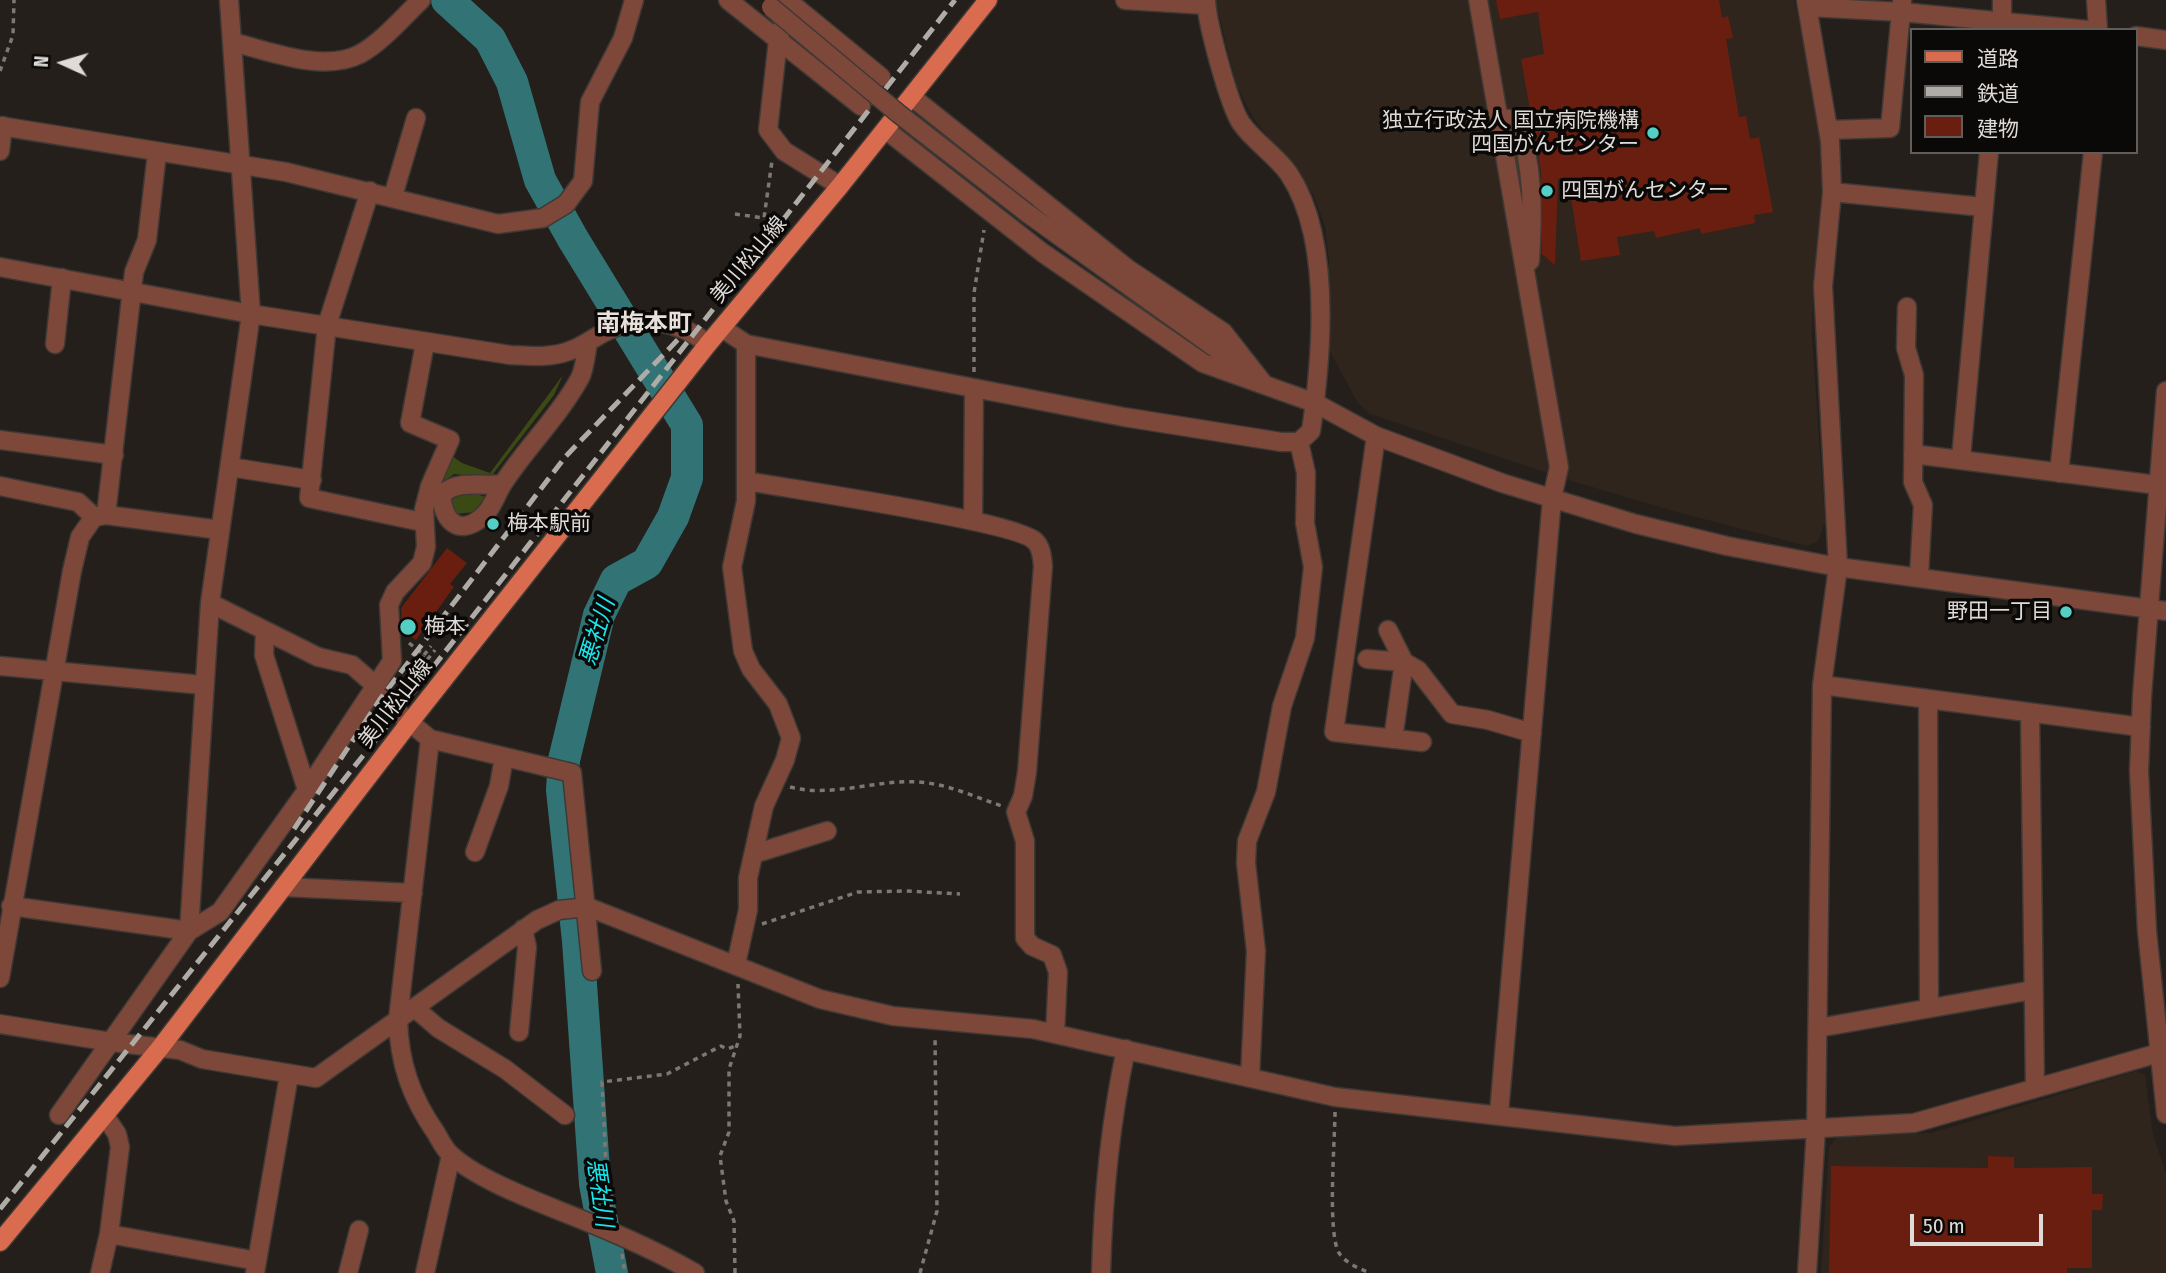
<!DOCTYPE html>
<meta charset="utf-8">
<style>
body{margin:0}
#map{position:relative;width:2166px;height:1273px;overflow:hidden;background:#241f1a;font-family:"Fira Sans Condensed","Noto Sans JP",sans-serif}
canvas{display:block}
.legend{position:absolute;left:1910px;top:28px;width:228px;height:126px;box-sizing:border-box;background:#0b0907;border:2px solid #605d5b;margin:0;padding:9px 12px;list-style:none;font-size:21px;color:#dfdbd8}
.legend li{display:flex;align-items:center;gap:14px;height:35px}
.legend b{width:35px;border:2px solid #605d5b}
.north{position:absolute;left:28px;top:28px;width:70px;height:70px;-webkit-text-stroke:5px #0b0907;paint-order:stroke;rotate:274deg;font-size:19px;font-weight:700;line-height:28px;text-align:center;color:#dfdbd8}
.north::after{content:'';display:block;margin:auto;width:24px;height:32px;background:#dfdbd8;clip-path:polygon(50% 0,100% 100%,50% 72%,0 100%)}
.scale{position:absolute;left:1910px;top:1214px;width:133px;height:32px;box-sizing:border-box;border:4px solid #dfdbd8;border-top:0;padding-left:9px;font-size:21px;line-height:24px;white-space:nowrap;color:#dfdbd8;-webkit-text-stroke:5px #0b0907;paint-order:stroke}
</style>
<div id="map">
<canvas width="2166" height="1273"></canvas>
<ul class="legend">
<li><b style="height:9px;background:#d96b4f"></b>道路</li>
<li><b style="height:9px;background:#afaba7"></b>鉄道</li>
<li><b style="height:19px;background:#6a1e10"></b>建物</li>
</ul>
<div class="north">N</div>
<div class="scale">50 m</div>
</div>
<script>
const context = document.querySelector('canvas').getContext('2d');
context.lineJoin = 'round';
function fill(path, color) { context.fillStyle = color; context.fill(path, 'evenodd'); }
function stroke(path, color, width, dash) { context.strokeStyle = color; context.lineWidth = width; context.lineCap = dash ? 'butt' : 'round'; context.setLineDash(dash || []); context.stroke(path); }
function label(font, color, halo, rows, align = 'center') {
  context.font = font + ' "Fira Sans Condensed","Noto Sans JP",sans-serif'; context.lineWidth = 7; context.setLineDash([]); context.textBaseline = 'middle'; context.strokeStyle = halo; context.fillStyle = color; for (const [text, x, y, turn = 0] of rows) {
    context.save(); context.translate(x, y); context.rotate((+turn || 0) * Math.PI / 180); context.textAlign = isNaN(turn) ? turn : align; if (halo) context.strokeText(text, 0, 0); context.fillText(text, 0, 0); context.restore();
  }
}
fill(new Path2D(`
 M1215 0H1794L1820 117 1822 185 1813 284 1812 338 1825 522 1818 541 1807 546 1677 512 1575 482 1370 414 1358 403 1329 350V261L1325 226 1314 196 1254 119 1237 87Z
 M2137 1071 2145 1075 2153 1135 2166 1173V1273H1821L1829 1147 1838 1136 1931 1133Z`), '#2f251c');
fill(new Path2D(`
 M1512 131 1517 134 1527 234 1509 134Z
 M563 375 554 395 493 474 485 477 454 474 439 485 449 454 462 463 490 473Z
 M469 491 485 497 474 512 456 514 450 501 451 496Z`), '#3b4915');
stroke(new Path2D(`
 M447 0 490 39 512 82 540 180 573 239 687 425V478L673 517 647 563 616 580 599 615 564 760 562 790 578 941 595 1184 612 1273`), '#327476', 32);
fill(new Path2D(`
 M1496 0H1719L1722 18 1728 16 1733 38 1726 39 1739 117 1746 116 1750 139 1759 137 1773 212 1754 215 1755 223 1701 234 1700 228 1656 238 1654 231 1617 237 1620 255 1581 261 1568 178 1558 179 1555 265 1542 254 1541 171 1521 59 1544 54 1538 12 1500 19Z
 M447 548 467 563 450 584 454 587 416 640 402 630 401 608Z
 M1988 1156 2014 1157V1168L2092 1167V1194H2103L2102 1210H2092V1268H2067V1273H1829L1831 1166 1988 1168Z`), '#6a1e10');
const minor = new Path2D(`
 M728 0 861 106
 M787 0 881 77
 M791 0 778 40 768 130 784 151 840 186
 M1125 0 1206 5
 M1478 0 1559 467 1552 498 1499 1113
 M1806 0 1830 141 1832 192 1823 286 1838 567 1822 685 1816 1129 1807 1273
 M2002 0V30
 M2096 0 2098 30
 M1808 7 1902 12 2088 30
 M2136 36 2166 40
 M232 42C270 51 323 73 360 54 382 42 403 17 421 0
 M912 97 1128 269 1223 332 1263 383
 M1499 118 1517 120C1534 165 1533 214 1530 261
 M0 126 286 172 498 224 543 218 566 204 583 181 590 102 623 38 634 0
 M886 130 1043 253 1203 363 1315 403 1376 436 1502 483 1636 524 1727 546 1838 567 2166 611
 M1829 130 1890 128 1902 1
 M0 151 3 126
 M370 191 327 325 309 498 422 522
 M1832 192 1983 207
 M393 196 416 118
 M1027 213 1246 370
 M0 267 251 314 510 355C530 356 550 358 569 351 583 347 594 337 607 331 642 314 679 321 708 344
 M1907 307 1906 348 1914 375 1913 482 1923 505 1919 576
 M722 328 746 344 1124 417 1281 442H1299L1311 431C1322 356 1332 239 1289 174 1276 155 1254 142 1241 123 1229 105 1207 23 1206 0
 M55 344 62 278
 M2166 391 2142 696 2139 771 2147 931 2166 1114
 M1376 436 1334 732 1422 742
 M0 440 114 455
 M1913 454 2166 486
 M1961 458 1989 152
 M230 467 312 480
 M2059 473 2093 152
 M747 481C789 489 1016 521 1035 541 1042 548 1042 558 1043 566L1027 772 1023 796 1016 812 1025 841V938L1032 946 1052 955 1058 972 1055 1034
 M502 484C481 487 459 479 442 494 441 519 458 537 481 518 492 510 496 494 504 482 527 447 559 416 580 378 585 368 586 353 588 342
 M0 486 78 502 94 517
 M106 515 220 530
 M973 521 974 388
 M210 603 318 657 352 665 375 685
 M1388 630 1404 662 1418 670 1452 714 1488 720 1532 733
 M265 631 264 655 307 790
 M1367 659 1404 662 1393 739
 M0 666 203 685
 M1822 685 2141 727
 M372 691 430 739 398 1019C399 1063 411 1097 436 1133 440 1140 445 1150 451 1155 476 1178 528 1198 560 1211 606 1229 652 1248 695 1273
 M1928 700 1929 1008
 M2030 714 2035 1086
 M430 739 572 773 592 971
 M475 852 499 786 504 757
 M754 854 827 831
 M283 887 413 893
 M11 906 189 931 220 912 307 790 392 661 389 605 395 592 422 563 426 547 424 509 430 486 450 440 410 423 425 343
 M736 964 748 910V878L764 806 785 760 791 738 778 704 751 669 743 651 732 567 746 501V344
 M0 978 72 571 80 537 94 517 106 515 134 272 147 240 157 153
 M416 1009 438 1028 505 1069 565 1115
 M0 1024 111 1042 180 1050 202 1059 316 1078 537 920 559 910 588 907 820 999 893 1016 1033 1029 1335 1097 1675 1136 1914 1123 2166 1051
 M1818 1028 2033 990
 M519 1032 527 947 523 929
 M1250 1077 1256 951 1246 863 1247 841 1266 792 1282 706 1305 638 1313 567 1305 523 1306 473 1299 442
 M59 1115 189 931 210 603 251 314 229 0
 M109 1234 257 1261
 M100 1273 109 1234 120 1147 117 1134 105 1116
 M255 1273 289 1075
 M348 1273 359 1230
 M425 1273 451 1155
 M1101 1273C1103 1197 1110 1123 1126 1049`);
const major = new Path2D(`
 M0 1242 160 1048 410 722 708 344 840 186 988 0`);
stroke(minor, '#3e3935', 21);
stroke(major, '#3e3935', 21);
stroke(new Path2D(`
 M0 71 13 35 14 0
 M735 214 764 218 772 161
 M974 372V293L984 230
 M409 643 424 655 419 663 423 665 435 650
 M424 655 431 646
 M790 787C832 798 877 779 919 782 948 784 975 797 1002 806
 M762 924 858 892 906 891 960 894
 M1335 1112C1335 1140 1327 1232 1339 1253 1346 1263 1359 1269 1371 1273
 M614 1216 607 1185 602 1082 667 1074 721 1046 727 1049 735 1046
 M622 1254 625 1273
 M735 1273 734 1221 726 1201 720 1156 729 1132V1069L740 1036 738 984
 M920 1273 937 1211 935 1036`), '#7c7874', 3.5, [5, 5]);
stroke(minor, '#7d473a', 18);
stroke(major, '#d96b4f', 18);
stroke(new Path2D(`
 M294 829 381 698 566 456 690 327
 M0 1209 398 712 955 0`), '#afaba7', 5, [14, 7]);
const minorBridge = new Path2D(`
 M771 7 899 114 1027 213`);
stroke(minorBridge, '#3e3935', 21, []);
stroke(minorBridge, '#7d473a', 18);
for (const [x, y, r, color] of [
 [1653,133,7,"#55cec5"],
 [1547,191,7,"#55cec5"],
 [493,524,7,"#55cec5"],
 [2066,612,7,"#55cec5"],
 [408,627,9,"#55cec5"]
]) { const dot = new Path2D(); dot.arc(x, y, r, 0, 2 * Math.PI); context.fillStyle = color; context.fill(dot); stroke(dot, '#0b0907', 2.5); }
label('21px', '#dfdbd8', '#0b0907', [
 ["独立行政法人 国立病院機構",1639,121,"right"],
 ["四国がんセンター",1639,145,"right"],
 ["四国がんセンター",1561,191],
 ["梅本駅前",507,524],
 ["野田一丁目",2052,612,"right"],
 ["梅本",424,627]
], 'left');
label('21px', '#dfdbd8', '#0b0907', [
 ["美川松山線",749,260,-50],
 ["美川松山線",396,704,-52]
]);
label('italic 23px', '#19e7ee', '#0b0907', [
 ["悪社川",598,632,-73],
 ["悪社川",599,1193,82]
]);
label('bold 24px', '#e8e0da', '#0b0907', [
 ["南梅本町",644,324]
]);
</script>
